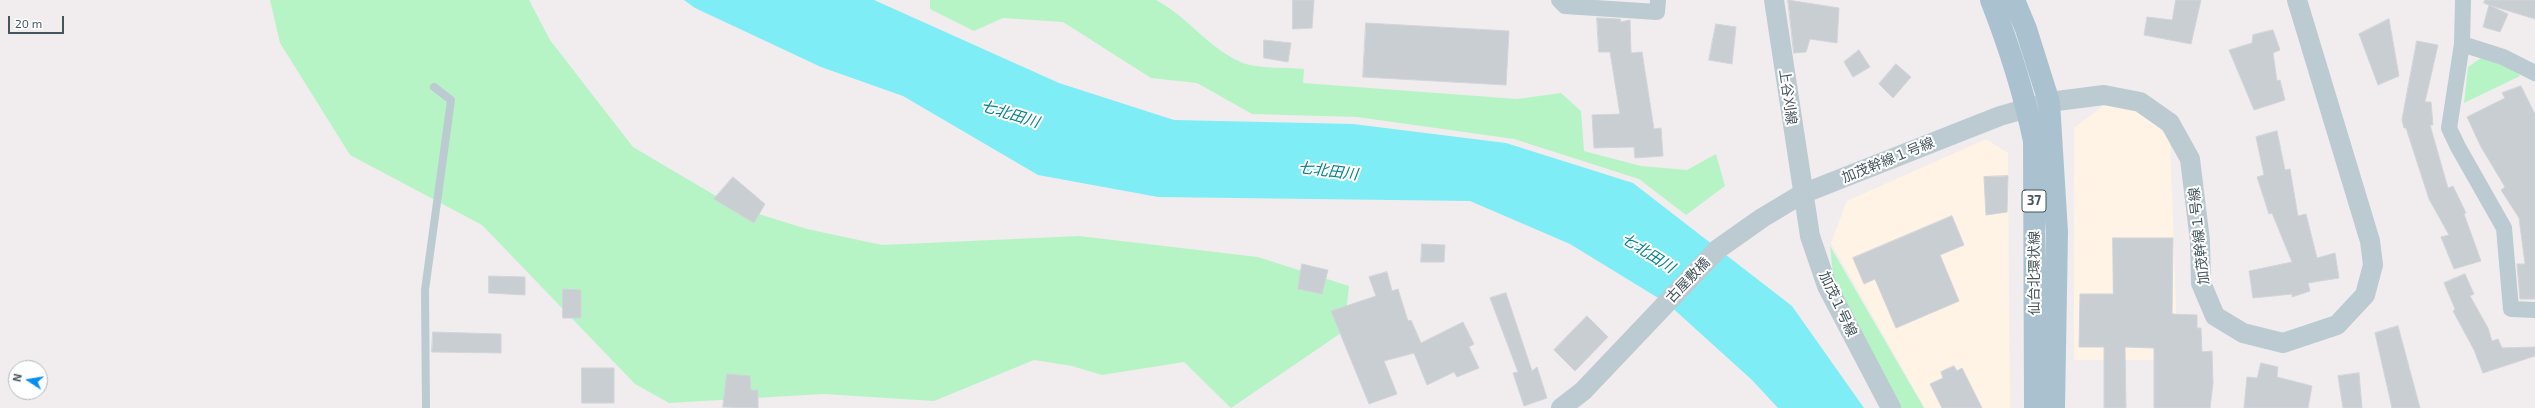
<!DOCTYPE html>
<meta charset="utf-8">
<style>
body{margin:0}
#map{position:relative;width:2535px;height:408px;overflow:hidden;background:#f1edee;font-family:"Exo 2",sans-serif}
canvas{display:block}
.north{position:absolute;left:8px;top:360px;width:40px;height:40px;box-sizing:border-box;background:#fff;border:1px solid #b4bbbe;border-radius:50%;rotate:282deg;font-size:11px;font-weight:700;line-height:16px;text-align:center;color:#44555d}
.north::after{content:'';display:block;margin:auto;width:14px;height:18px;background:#058ef4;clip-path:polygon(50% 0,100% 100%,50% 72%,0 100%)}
.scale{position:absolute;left:8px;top:16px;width:56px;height:18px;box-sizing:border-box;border:2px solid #44555d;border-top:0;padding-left:5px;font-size:12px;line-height:14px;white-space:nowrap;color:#44555d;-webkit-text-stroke:3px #fff;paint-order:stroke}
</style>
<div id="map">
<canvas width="2535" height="408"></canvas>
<div class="north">N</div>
<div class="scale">20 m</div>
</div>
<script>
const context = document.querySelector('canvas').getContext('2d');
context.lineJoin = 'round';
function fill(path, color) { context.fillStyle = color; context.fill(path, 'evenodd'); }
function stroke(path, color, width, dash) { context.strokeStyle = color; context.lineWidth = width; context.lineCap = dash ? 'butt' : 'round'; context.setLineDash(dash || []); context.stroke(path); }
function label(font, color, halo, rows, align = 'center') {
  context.font = font + ' "Exo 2","Noto Sans JP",sans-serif'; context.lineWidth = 4; context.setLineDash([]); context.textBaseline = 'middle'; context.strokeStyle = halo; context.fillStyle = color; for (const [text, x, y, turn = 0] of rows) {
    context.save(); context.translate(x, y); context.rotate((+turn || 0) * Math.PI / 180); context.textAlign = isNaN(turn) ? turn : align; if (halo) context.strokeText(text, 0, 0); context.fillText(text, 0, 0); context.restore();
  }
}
fill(new Path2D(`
 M2104 105 2141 109 2170 140 2178 360H2074V128Z
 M1986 139 2008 153 2010 408H1925L1831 243 1847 201Z`), '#fef3e4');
fill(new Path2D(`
 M270 0H529L550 40 633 147 733 206 807 229 882 245 1079 236 1258 257 1349 286 1344 331 1231 408 1184 362 1102 375 1072 366 1034 360 934 401 824 394 669 403 635 384 482 225 350 155 280 43Z
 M930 0H1156C1189 17 1211 52 1246 64 1263 69 1286 67 1304 69L1303 83 1517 99 1561 93 1581 111 1584 151 1641 166 1687 170 1716 154 1725 186 1686 215 1639 179 1514 139 1357 117 1252 114 1197 83 1151 78 1063 22 1003 18 974 31 930 9Z
 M2481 58 2514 68 2520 76 2464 103 2468 67Z
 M1830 246 1924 408H1899L1834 284Z`), '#b6f4c6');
fill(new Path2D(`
 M684 0H874L1059 83 1174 120 1353 124 1506 143 1633 183 1792 306 1864 408H1778L1752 380 1668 304 1570 244 1470 201 1158 197 1038 175 903 96 821 67 695 8Z`), '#7eedf6');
const building = new Path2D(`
 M1293 0H1314L1312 28 1293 29Z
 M1788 0 1839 8 1837 43 1810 39 1806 52 1794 53Z
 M2176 0H2201L2191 44 2144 35 2147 17 2172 20Z
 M2485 0H2535V19L2489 5 2508 14 2500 32 2483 27 2489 5 2484 3Z
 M1597 18 1620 19 1621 22 1630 20 1631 53 1642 52 1654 129 1661 128 1663 156 1635 158 1634 147 1594 148 1592 115 1620 114 1610 52H1599Z
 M2389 19 2399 76 2378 85 2359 34Z
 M1366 23 1509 31 1506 85 1363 77Z
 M1716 24 1736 27 1732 64 1709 60Z
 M2273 30 2280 50 2273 53 2277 81 2280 80 2285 100 2254 110 2229 50 2252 43 2253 35Z
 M1264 40 1291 43 1288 62 1264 58Z
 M2417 41 2438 45 2425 102H2431L2433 125H2430L2448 188 2453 186 2466 213 2464 214 2481 261 2454 269 2441 237 2449 235 2429 199 2406 128H2404L2402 120Z
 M1859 50 1870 67 1853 77 1844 62Z
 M1896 64 1911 77 1893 98 1879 84Z
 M2521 86 2535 114V299H2520L2517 264H2525L2519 218 2501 190 2505 187 2481 147 2467 117 2505 98 2502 93Z
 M2277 131 2285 170 2290 169 2298 216 2306 214 2317 258 2335 253 2339 278 2308 283 2310 291 2292 297V294L2253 298 2249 271 2292 262 2272 213 2269 214 2257 177 2264 175 2256 137Z
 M2008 176 2007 212 1986 215 1984 177Z
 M733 177 765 204 754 223 714 199Z
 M1952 216 1964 245 1940 255 1959 301 1896 328 1875 279 1864 284 1853 258Z
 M2113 238H2173L2172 314 2197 315V328H2201L2202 352 2212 351 2213 383 2210 408H2154V348L2125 347 2126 408H2104V347H2079L2080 294H2113Z
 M1422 244 1445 245 1444 262H1421Z
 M1302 264 1328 270 1322 294 1298 289Z
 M1387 272 1392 291 1398 289 1408 321 1411 320 1421 343 1463 322 1474 344 1469 347 1479 368 1457 377 1454 372 1427 385 1414 353 1384 361 1397 394 1369 404 1331 311 1376 296 1369 277Z
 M2465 274 2474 294 2470 296 2488 328 2492 341 2498 339 2502 348 2535 347V356L2483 373 2474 350 2453 311 2455 309 2444 283Z
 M489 276 525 277V295L489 293Z
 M563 289 581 290V318H563Z
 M1506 293 1532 371 1537 367 1547 398 1524 406 1513 373 1518 372 1490 298Z
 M1587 316 1608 337 1575 371 1554 350Z
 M2398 326 2420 408H2392L2375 333Z
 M433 332 501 334V353L432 352Z
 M2261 363 2278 367 2277 377 2312 386 2308 408H2244L2247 377 2257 378Z
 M1954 366 1957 371 1962 368 1982 408H1942L1930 384 1943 378 1941 372Z
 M582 368H614V403H582Z
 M2359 373 2362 408H2343L2338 376Z
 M727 374 750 376 751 390H758V408L723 407Z`);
fill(building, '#c9ced3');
stroke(building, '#d1d5da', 1);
stroke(new Path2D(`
 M426 408 425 290 451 100 434 87`), '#bccbd2', 8);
stroke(new Path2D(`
 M1559 0 1565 6 1657 12 1658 0
 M2463 0 2462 44 2449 128 2458 147 2504 228 2511 309 2535 310
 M2462 44 2503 57 2535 73`), '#bccbd2', 16);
stroke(new Path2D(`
 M1774 0 1810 236 1827 286 1891 408
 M1561 408 1583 391 1718 249 1762 218 1802 194 2000 116 2049 102 2104 95 2140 102 2170 123 2190 159 2200 241 2201 283 2215 316 2243 333 2283 343 2337 325 2365 295 2373 265 2370 241 2297 0`), '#bccbd2', 20);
stroke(new Path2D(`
 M1991 0C2009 46 2024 93 2034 141L2035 408
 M2014 0 2026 29 2049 102 2057 232 2054 408`), '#aac2d0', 22);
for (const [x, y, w] of [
 [2034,201,24]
]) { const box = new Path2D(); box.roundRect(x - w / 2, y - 11, w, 22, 3); context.fillStyle = '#fff'; context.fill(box); stroke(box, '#44555d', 1); }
label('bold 13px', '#44555d', null, [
 ["37",2034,201]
]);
label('14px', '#44555d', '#fff', [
 ["上谷刈線",1788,97,82],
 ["加茂幹線１号線",1888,160,-22],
 ["加茂幹線１号線",2199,236,-96],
 ["仙台北環状線",2034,273,-90],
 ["古屋敷橋",1688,280,-46],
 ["加茂１号線",1838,304,65]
]);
label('italic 15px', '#04828b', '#fff', [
 ["七北田川",1010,114,17],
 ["七北田川",1328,171,7],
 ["七北田川",1648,253,32]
]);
</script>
